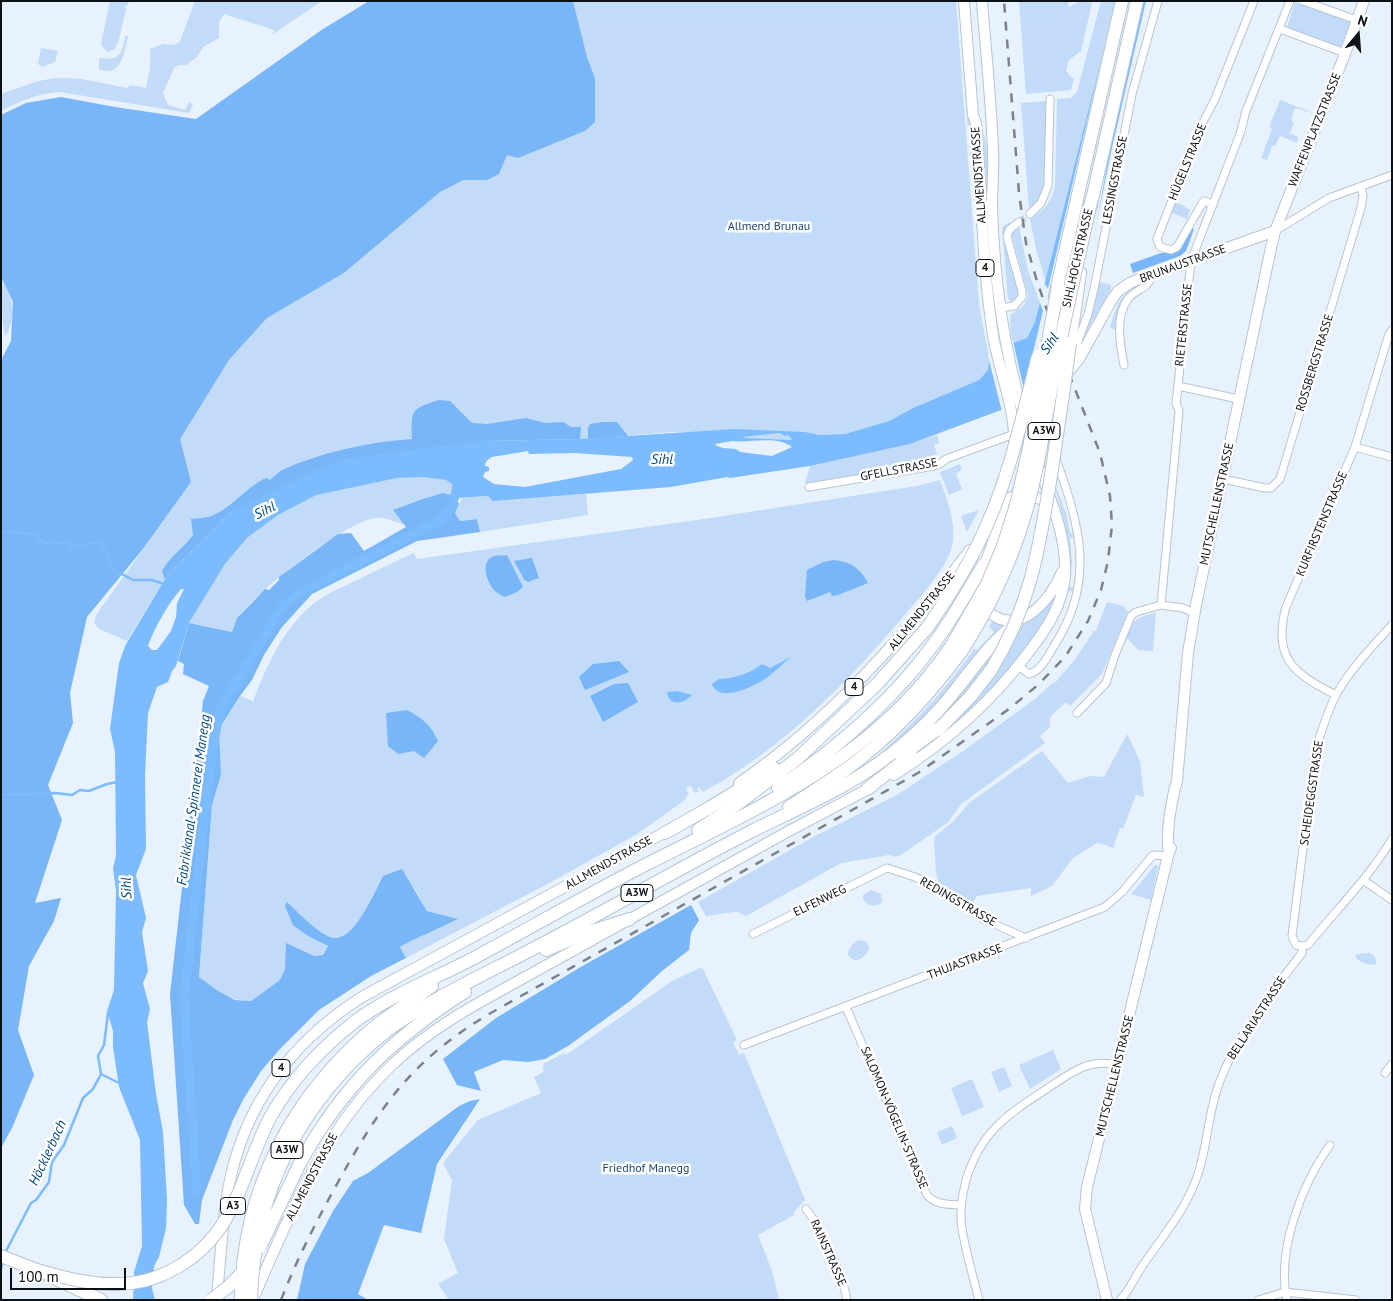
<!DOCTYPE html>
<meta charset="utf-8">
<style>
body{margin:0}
#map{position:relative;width:1393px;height:1301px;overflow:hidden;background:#e7f2fe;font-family:"PT Sans",sans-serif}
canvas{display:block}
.frame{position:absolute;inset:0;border:2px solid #0c1116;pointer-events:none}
.north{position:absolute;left:1333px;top:10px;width:50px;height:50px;-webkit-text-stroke:4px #fff;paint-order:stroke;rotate:18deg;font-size:14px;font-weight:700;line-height:20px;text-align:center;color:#0c1116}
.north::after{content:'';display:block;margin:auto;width:18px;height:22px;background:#0c1116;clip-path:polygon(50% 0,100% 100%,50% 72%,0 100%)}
.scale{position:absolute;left:10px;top:1268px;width:116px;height:22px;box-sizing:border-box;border:2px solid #0c1116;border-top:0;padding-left:6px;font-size:15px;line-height:18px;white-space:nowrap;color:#0c1116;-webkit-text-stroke:4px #fff;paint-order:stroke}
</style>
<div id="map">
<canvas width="1393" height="1301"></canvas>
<div class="frame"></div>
<div class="north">N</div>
<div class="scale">100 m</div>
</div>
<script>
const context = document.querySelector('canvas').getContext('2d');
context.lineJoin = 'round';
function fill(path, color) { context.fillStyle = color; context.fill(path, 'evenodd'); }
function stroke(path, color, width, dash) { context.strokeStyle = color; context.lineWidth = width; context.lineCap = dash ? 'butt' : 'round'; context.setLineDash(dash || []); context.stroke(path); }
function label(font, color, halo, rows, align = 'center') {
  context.font = font + ' "PT Sans",sans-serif'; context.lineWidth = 5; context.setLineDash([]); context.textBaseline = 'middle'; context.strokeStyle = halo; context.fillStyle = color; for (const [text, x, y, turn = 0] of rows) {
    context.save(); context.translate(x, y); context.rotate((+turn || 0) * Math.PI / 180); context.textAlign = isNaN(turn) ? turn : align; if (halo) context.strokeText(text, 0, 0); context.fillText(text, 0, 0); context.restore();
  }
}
fill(new Path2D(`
 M110 1H129L128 5H126L125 8 127 9C121 22 122 37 115 49L108 52 104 49 101 44Z
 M195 1H322L273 34 274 30 224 14 219 22V38L203 47 197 57 186 65H179L174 68 163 93 168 105 185 110 189 102 193 105 189 113 60 92C38 93 21 101 1 111V94C17 89 33 81 50 79 76 75 103 84 128 88L129 85 146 88 150 68V49L163 44 175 45 180 41Z
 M573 1H956L979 304 989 359 988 370 979 380 913 408 889 421 845 434 820 435 805 432H672L580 439 481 441 341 459 168 574 127 641 99 629 94 623 96 615 179 499 160 463 229 360 267 318 344 273 440 192 465 180 499 174 507 154 518 158 585 131 595 78 587 57Z
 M1019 1H1068L1069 7C1076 2 1084 0 1092 3L1081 51 1069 60 1066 70 1069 75 1074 79 1071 90 1026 94Z
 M1101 1H1116L1046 282 1036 249 1030 219C1044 210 1053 202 1055 185L1057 99 1071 98 1077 92Z
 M1295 2 1351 22 1341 48 1287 27Z
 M125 36H128C125 51 121 79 99 69V58C120 61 122 54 125 36Z
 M41 48 58 51 55 62 42 67 38 64Z
 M963 66H965L978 227H976Z
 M1280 100 1316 114 1295 108 1291 120 1294 123 1290 133 1298 137 1297 143 1280 136 1275 146H1272L1267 160 1261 158 1272 129 1269 127Z
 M1047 101C1046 124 1049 180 1040 198 1037 204 1034 205 1029 208L1021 103Z
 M984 134 989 157V226H987L984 185 986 182 983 135Z
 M1175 201 1190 210 1187 219 1170 212Z
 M1013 222 1006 228 1003 236 1018 291 1017 297 1011 302 1008 299 1002 227 1008 223Z
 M1019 226 1028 271 1041 305 1035 322 1027 338 1013 343 1011 334 1010 315C1019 308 1025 308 1028 295L1012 236V231Z
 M1 276C13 298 18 315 5 337L1 308Z
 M1098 282 1111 285V289L1083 338 1094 304Z
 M1144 283C1121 298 1118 302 1117 330L1110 328C1117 304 1119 293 1144 283Z
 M780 433 788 435 792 440 747 438 741 437Z
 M937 435 939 443 934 445 938 458 937 462 891 471 805 483 810 466 910 444Z
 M960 464 962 469 956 474 962 489 949 495 940 472Z
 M423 477 446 480 455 486 454 496C433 491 413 503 393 510L405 525C396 522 384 517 375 518 345 522 256 592 238 617 235 621 234 627 232 632L189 623 225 564 247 538 278 515 316 494 397 478Z
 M940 480C948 502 958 528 951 550 943 572 922 595 907 612 849 681 783 749 703 792L699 787 697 788 699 791 696 793 693 791 692 787 688 786 686 790 689 793 685 800 637 834 553 881 406 958 400 947C419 936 439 929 458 919L427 911 415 889 383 876C375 891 355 940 334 938 320 936 298 912 288 903L308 936 328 946 323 955 314 956 285 969 280 980 251 1001C226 1000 218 992 199 977L212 805 221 775 219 730 240 696 253 701C267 666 282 630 312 605 325 594 341 588 355 581 375 571 394 562 414 553L417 559 704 519 917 486Z
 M1056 487 1066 513 1070 533H1075L1076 537 1070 538 1072 562 1069 586 1075 588 1074 592 1067 590C1074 552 1065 524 1055 488Z
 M586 494 588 515 480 532 477 519 460 521 455 513 462 498 488 496 493 500Z
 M979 510 967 532 961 516Z
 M1058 591 1050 615 1004 679 961 722 927 746 972 704 1011 647 1022 625 1039 613 1050 602Z
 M1107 602 1123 606 1128 611 1102 674 1070 706 1066 702 1050 717V727L1040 736 1045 743 961 804 949 821 944 825 901 855 896 857 889 855 841 863 746 916 738 912H734L706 916 698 902 817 835 897 795 966 749 1035 699 1054 682 1055 683 1076 658 1094 631H1096Z
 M1156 613 1153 651 1138 650 1125 636C1131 620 1140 616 1156 613Z
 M993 621 1009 622 940 703 911 732 866 766C906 731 943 694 974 649L977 650 994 632 989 626Z
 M1002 640C978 680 960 704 923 733Z
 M1127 734 1140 761 1144 797 1136 795 1123 829 1120 828 1113 848 1106 845 1097 843 1073 858 1052 886 1031 896V888L977 896 971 905 939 883 936 873 934 841 935 836 953 822 969 803 1042 751 1068 783 1090 776 1104 777Z
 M1155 865H1157L1158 867 1151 900 1131 894Z
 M871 890 881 894 882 902C876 908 867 906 863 899V895Z
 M858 940 867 942 869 947C867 957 855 966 848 955 849 947 852 944 858 940Z
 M1369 953C1375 955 1376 958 1376 964 1370 966 1359 963 1355 956L1357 954Z
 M702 967 737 1040 733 1042 739 1055 744 1053 805 1200 794 1212V1215L758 1235 772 1271 779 1300H449L438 1284 458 1273 444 1239 452 1180 443 1163 478 1120 541 1093 534 1077 545 1071 542 1068 544 1067 543 1064 564 1053 566 1055 672 981Z
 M1053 1050 1061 1069 1030 1089 1019 1065Z
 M1004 1067 1012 1086 999 1092 991 1072Z
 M972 1079 984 1107 962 1116 951 1088Z
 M952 1126 957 1138 942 1145 937 1132Z`), '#c1dbf8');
fill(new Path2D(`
 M369 1H573L587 57 595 78V122L585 131 518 158 507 155 499 174 487 180H464L440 192 344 273 267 318 229 360 180 439 191 482 143 549 87 617 70 693 73 723 48 785 62 820 35 903 61 898 54 921 29 966 18 1030 34 1075 12 1128 1 1148V360L11 341 13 302 1 276V115L26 103 61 97 115 107 196 119 323 29Z
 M1191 228 1194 229 1186 251 1180 256 1133 273 1130 264 1161 253H1173Z
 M439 400 450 401 472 423 487 424 526 418 545 423 563 422 571 427H581L580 439 481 441 230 512 168 574 165 579 162 571C169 557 184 548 193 535L191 519C197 518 205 518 211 516 231 509 246 487 266 478L270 480C274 477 278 472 282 470 323 452 367 442 412 439 411 409 411 409 439 400Z
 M603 422H617L628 436 588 439V428L590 424Z
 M443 493 454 496 459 504 455 513 460 521 477 519 480 532 417 541 312 594 282 627 264 655 252 680 240 696 219 729 221 775 212 805 199 977 218 991 235 1000 251 1001 280 980 285 969 286 943 314 956 323 955 328 946 308 936 293 925 285 906 287 902C298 912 320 936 334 938 355 940 375 891 383 876L402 869 427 911 458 919C439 929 419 936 400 947L406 958 371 976 319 1010 280 1049 261 1071 243 1100 233 1120 202 1200 199 1224H195L184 1205 170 994 203 701 209 686 183 674 184 664 178 661 189 623 232 632 237 618 265 589 269 590 279 580V577L338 534 351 533 364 551 406 527 393 510 422 499Z
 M507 555 523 587 517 592 505 597C501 595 498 594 495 591 487 583 479 561 494 556 498 555 503 556 507 555Z
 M532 558 539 578 528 582 526 580 525 581 514 561Z
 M834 560C851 562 860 568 868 583L838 595 832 596 830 592 807 601 805 597 807 570 823 562Z
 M619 661 629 672 585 690 579 677 593 664Z
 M628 683 638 702 603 722 590 696 614 684Z
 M407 710C422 718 431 725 438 741L424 758 414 751 398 754 388 746 386 713Z
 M691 905 699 920 691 933 689 950 662 971 630 1001 568 1046 545 1059 528 1062 503 1060 474 1072 481 1091 457 1085 443 1059 496 1018 579 968Z
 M480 1099 437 1164 421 1233 384 1225 358 1294 368 1300H297L305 1264 333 1211 353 1181 368 1173 459 1106 470 1101Z`), '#78b6f8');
fill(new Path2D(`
 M1116 1H1146L1111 152 1084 285 1026 389 1001 410 910 444 810 466 730 478 727 477 671 487 493 501 488 496 457 498 455 486 446 480 423 477 397 478 316 495 278 515 247 538 225 564 189 623 176 666 172 671 168 682 157 687 148 713 145 776 146 849 136 875 146 918 142 932 148 971 143 983 150 1009 147 1022 156 1094 163 1132 167 1200 166 1228 159 1257 154 1266 152 1288 155 1300H133L134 1272 142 1246 140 1140 119 1087 113 1047V1031L107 1011 114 990 116 891 113 868 116 855 115 752 110 729 119 663 125 646 168 574 230 512 341 459 481 441 580 439 735 429 805 432 820 435 845 434 889 421 913 408 979 380 988 370 989 359 1013 343 1027 338 1035 322ZM780 433 785 436 788 435 792 440 747 438 742 437ZM732 441C750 443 777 435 792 447L772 456 740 452 736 449 723 448 717 446 715 444ZM528 451 529 454 575 453 632 457 633 460 621 469 525 487 494 484 483 477 485 472 489 471V467L485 466C485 461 489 459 492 457ZM181 589H184L177 603 176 617 171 631 157 650H152L148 646C156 625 166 607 181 589Z
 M791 657C781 665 771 676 760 682 748 689 718 702 712 684L719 679C731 679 752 673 762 664L770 668Z
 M677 691 692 695C684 704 669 707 667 692Z`), '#7dbbff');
fill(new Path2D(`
 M1115 1H1144L1111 143 1081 310 1027 391 1002 412 988 356 1013 341 1024 390 1043 311 1039 300 1045 284 1048 289Z`), '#e7f2fe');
stroke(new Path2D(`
 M1 533 3 534 6 532 35 534 39 539 47 543 51 540 56 544 68 542 70 546H85L88 542 93 544 99 542C108 551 108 561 114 573L122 574 133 580H152L164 584
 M1 795 56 793 72 795 80 790 89 791 107 784 118 782
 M101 1074 98 1056 104 1045 108 1013
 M5 1253 31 1203 36 1200 49 1182 52 1162 64 1145 83 1098 93 1089 101 1074 119 1083 120 1082
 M1 1269 3 1261`), '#7dbbff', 2.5);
stroke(new Path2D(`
 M197 1191 184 996 213 745 221 707 281 609 297 594 438 522C451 512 456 499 457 483`), '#7dbbff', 9);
stroke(new Path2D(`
 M1019 222 1030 214`), '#c6d0db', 7, [7, 3.5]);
const street = new Path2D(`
 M1303 1 1357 20
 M1280 29 1345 53
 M1213 205 1205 201 1203 202 1177 247 1171 250 1160 247 1157 239 1201 126 1215 99 1254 1
 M1030 214 1041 203 1048 186 1050 99
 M1275 231 1329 198 1392 175
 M1000 308 1014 306 1022 297V291L1007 237 1009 230 1019 222
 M1079 359 1076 352 1078 341 1088 314 1094 289 1132 94 1158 1
 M1124 365C1120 345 1115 316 1128 299 1135 289 1150 289 1151 275
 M1178 386 1238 399
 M1355 447 1392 457
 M1223 479 1265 488H1271L1280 479 1361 208 1363 196 1361 186
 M809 487 934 466 940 464 946 459 1014 434
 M1161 605 1179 411 1176 403 1177 395 1191 261 1240 134 1246 111 1290 1
 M1019 666 1029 674C1041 671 1048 656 1054 646 1096 582 1080 526 1056 459
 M1336 695C1294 674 1272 658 1286 607L1355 447 1389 334 1392 330
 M1077 713 1106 683 1115 655 1131 616 1136 612 1161 605 1183 608 1195 613
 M1363 880 1392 900
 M753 934 887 868 912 876 934 885 985 920 1026 938
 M1302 946 1296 945 1292 936 1315 752C1321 733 1327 712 1336 695 1351 668 1372 647 1392 625
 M1302 946 1308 945 1312 940C1339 907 1370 876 1392 839
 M846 1007 927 1195C936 1205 947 1204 961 1205
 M744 1045 1105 907 1123 891 1152 856 1154 855 1168 856
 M1385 1073 1392 1064
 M806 1209C822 1229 843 1275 847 1300
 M979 1300C973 1276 966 1253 962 1229 959 1212 962 1196 966 1180 981 1131 1007 1115 1048 1088 1071 1073 1088 1058 1117 1065
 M1120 1300C1129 1291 1134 1279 1141 1268 1161 1238 1187 1209 1198 1174 1208 1144 1208 1111 1220 1081 1238 1034 1271 993 1302 953V946
 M1258 1300 1285 1292 1356 1300
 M1287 1300C1276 1251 1302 1184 1330 1145`);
const secondary = new Path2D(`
 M1065 376 1079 359 1111 301 1118 291 1130 283 1139 279 1275 231
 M1169 852C1165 838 1172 796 1177 781L1188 653 1196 605 1271 248 1275 231 1343 59 1364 1
 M1107 1300 1085 1209 1087 1187 1092 1167 1169 852 1171 848`);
const primary = new Path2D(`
 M964 1 973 115 976 123C982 194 982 265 993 335 998 367 1015 408 1014 440
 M982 1C986 51 991 100 993 149 994 168 992 187 992 206 994 278 1003 348 1024 417
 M995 516C997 511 1000 505 1004 502 1019 489 1037 497 1052 504
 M983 570 993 542 1003 508
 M982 606C1014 642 1049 604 1062 572
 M894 775C946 742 991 703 1028 653 1046 630 1063 605 1065 575 1067 536 1050 498 1037 462
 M739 783C830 720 903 638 970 550
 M217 1299C220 1261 222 1222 229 1185 245 1103 293 1041 362 997L671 829
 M253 1299C289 1216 325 1128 392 1065 419 1039 450 1019 482 1001L787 832 872 787`);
const highway = new Path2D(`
 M1090 209 1137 1
 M1055 296 1122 1
 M1070 343 1080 273
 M938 730 971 696 991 670
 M901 756 943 725
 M778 788C839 747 896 698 938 638 955 614 969 589 984 564
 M867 789 911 755
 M789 807C813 791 839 776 862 757 900 727 932 691 961 652
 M698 830 739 803 797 759 878 683 927 628
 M665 833 709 808 774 768
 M546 950 583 934 630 919
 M357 1020C393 994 434 979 474 958 532 927 590 893 649 863 765 804 876 758 952 645
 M378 1024 432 986
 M385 1032C429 1000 477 978 525 953 601 914 674 871 750 832 790 812 831 795 869 770 903 747 933 720 958 687 979 661 989 644 1017 623
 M300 1163C342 1087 392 1038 465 992
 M1 1256 37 1270 101 1300`);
stroke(street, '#b8c5d4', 9);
stroke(secondary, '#b8c5d4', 12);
stroke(primary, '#b8c5d4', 12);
stroke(highway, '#b8c5d4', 14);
stroke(street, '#fff', 7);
stroke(secondary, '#fff', 10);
stroke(primary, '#fff', 10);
stroke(highway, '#fff', 12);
stroke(new Path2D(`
 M281 1300C297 1259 316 1222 337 1184 380 1106 411 1061 489 1014L918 773 1009 709 1039 684 1065 657 1088 621 1101 590 1108 561 1112 525 1110 496 1100 453 1066 366 1036 278 1026 243 1019 193 1004 1`), '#7a828b', 2.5, [9, 9]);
const highwayBridge = new Path2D(`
 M927 628C950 595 971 562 987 525 1011 471 1023 413 1038 356
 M952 645 987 584 1003 546 1016 505 1029 448 1058 286
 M961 652C988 610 1010 566 1024 518 1039 469 1045 419 1055 369 1066 312 1079 255 1092 198
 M991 670C1030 606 1038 554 1050 482 1057 436 1064 390 1070 343
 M260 1247 300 1163
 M37 1270C64 1278 91 1285 119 1284 165 1283 208 1254 229 1213 246 1182 254 1147 271 1116 293 1077 322 1047 357 1020
 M211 1300 228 1287 245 1270
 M241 1300C242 1189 293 1094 378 1024
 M251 1300C254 1191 301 1100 385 1032`);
stroke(highwayBridge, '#b8c5d4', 14, []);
stroke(highwayBridge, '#fff', 12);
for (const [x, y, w] of [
 [985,268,18],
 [1044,431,32],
 [854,687,18],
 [637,893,32],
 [281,1068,18],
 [287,1150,32],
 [233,1206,25]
]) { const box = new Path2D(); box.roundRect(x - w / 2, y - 8.5, w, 17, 4); context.fillStyle = '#fff'; context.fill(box); stroke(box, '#0c1116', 1); }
label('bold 11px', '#0c1116', null, [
 ["4",985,268],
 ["A3W",1044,431],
 ["4",854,687],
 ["A3W",637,893],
 ["4",281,1068],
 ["A3W",287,1150],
 ["A3",233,1206]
]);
label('12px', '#0c1116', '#fff', [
 ["WAFFENPLATZSTRASSE",1315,130,-68],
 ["HÜGELSTRASSE",1188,162,-68],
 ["ALLMENDSTRASSE",979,175,-94],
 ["LESSINGSTRASSE",1115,180,-79],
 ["SIHLHOCHSTRASSE",1078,258,-77],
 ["BRUNAUSTRASSE",1183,264,-20],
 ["RIETERSTRASSE",1184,325,-84],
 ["ROSSBERGSTRASSE",1315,363,-73],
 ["GFELLSTRASSE",899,470,-11],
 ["MUTSCHELLENSTRASSE",1217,504,-78],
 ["KURFIRSTENSTRASSE",1322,524,-67],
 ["ALLMENDSTRASSE",922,611,-51],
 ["SCHEIDEGGSTRASSE",1312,793,-82],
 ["ALLMENDSTRASSE",609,863,-29],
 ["ELFENWEG",820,901,-26],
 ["REDINGSTRASSE",958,902,30],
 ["THUJASTRASSE",965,962,-21],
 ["BELLARIASTRASSE",1257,1018,-57],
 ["MUTSCHELLENSTRASSE",1115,1076,-76],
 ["SALOMON-VÖGELIN-STRASSE",894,1118,67],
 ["ALLMENDSTRASSE",312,1177,-62],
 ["RAINSTRASSE",828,1253,66]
]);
label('12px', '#19446f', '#fff', [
 ["Allmend Brunau",769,227],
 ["Friedhof Manegg",646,1169]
]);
label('italic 14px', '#004883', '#fff', [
 ["Sihl",1050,344,-56],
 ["Sihl",662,460],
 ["Sihl",265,511,-27],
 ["Fabrikkanal Spinnerei Manegg",194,800,-82],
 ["Sihl",127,888,-93],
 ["Höcklerbach",48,1153,-65]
]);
</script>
